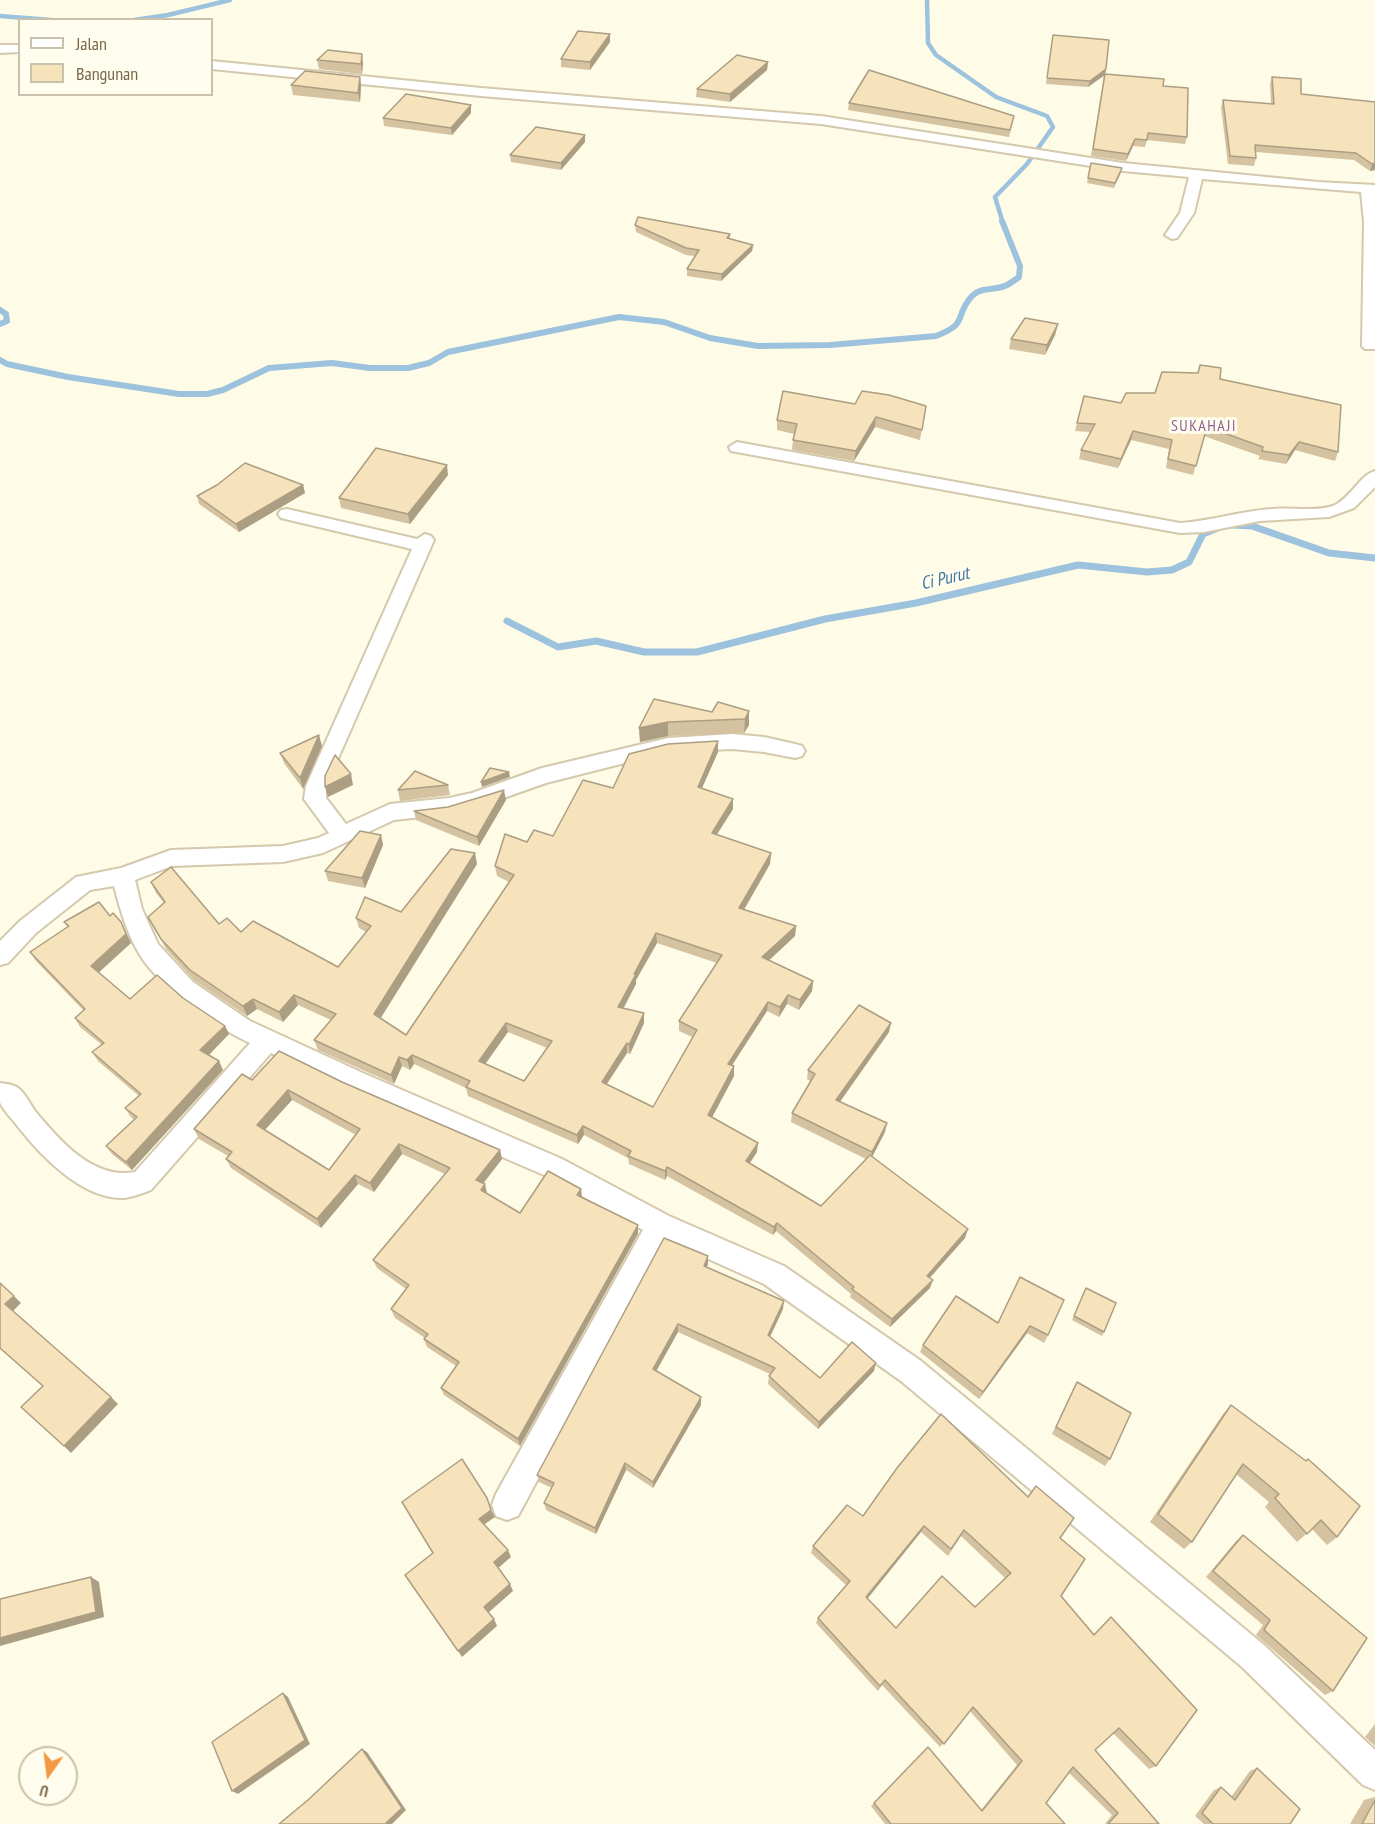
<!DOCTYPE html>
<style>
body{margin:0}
#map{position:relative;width:1375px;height:1824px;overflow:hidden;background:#fefbe6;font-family:"PT Sans Narrow",sans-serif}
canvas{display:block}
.legend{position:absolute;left:18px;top:18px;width:195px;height:78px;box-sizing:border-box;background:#fffdee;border:2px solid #cac1ac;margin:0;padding:8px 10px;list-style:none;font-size:18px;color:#7a6748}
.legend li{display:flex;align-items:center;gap:12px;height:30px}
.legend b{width:30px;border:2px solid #cac1ac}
.north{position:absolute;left:18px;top:1746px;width:60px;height:60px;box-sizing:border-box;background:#fffdee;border:2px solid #cac1ac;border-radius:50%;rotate:194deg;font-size:16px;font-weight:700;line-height:24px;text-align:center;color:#7a6748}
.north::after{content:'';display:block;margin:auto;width:21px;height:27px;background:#f29941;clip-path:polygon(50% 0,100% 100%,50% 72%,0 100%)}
</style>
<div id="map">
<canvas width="1375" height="1824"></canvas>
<ul class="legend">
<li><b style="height:8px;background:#fff"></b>Jalan</li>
<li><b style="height:16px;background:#f6e2bb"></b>Bangunan</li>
</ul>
<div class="north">U</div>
</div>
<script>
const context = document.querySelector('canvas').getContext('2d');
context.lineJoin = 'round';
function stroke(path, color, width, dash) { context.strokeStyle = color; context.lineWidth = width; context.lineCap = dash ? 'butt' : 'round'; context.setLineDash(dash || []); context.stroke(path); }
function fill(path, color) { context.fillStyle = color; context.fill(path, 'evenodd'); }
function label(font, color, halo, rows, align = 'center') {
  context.font = font + ' "PT Sans Narrow",sans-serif'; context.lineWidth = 6; context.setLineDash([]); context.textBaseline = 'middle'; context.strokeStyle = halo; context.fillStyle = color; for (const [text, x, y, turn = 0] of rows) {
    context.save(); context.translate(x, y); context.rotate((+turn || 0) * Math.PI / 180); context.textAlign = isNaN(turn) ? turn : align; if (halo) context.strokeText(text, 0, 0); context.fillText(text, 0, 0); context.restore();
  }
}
stroke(new Path2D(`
 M927 0 928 43 936 55 996 97 1047 116 1053 127 1027 164 995 197 1003 223
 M0 16 51 20
 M134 20 168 15 230 0`), '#9dc2dd', 4.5);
stroke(new Path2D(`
 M0 310 6 314 7 321 0 324
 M0 360 7 364 68 377 179 394H207L223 390 269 368 332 363 370 368H408L429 363 448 352 619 317 664 322 710 338 758 346 830 345 936 336C970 323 953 317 972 296 982 286 996 291 1007 285 1011 283 1015 280 1019 277L1020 266 1002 221`), '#9dc2dd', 6);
stroke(new Path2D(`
 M1233 525 1252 526 1329 553 1375 558
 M507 621 558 647 596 641 644 652H697L825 619 916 603 1078 565 1147 572 1172 570 1189 562 1203 534 1220 527`), '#9dc2dd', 7);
const street = new Path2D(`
 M0 45H20V52L0 53Z
 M212 61 481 88 821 116 1123 163 1318 182 1375 185V349H1365L1362 346 1364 222 1361 192 1202 179 1194 213 1177 238 1172 239 1165 235 1180 213 1189 177 1123 171 821 124 481 96 212 69Z
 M737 442 1180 523C1211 521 1241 511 1272 509 1292 507 1314 512 1333 506 1350 499 1360 475 1375 471V487L1354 508 1329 517 1260 521 1204 532 1180 533 731 451 729 447Z
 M287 509 417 539 425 534 431 536 434 540 326 786V798L346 824 390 804 449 798 472 793 542 768 668 738 732 734 764 737 795 744 802 746 805 751 802 756 795 758 764 752 732 749 668 752 546 783 475 808 449 814 394 820 323 853 283 862 172 866 135 880 142 909 158 944 193 982 250 1021 365 1074 562 1159 669 1216 784 1266 921 1361 1264 1645 1375 1750V1790L1363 1785 1242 1667 901 1381 764 1284 666 1240 518 1516 507 1520 496 1516 492 1505 496 1494 643 1230 544 1175 347 1090 271 1053 151 1190C143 1193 133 1197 124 1198 82 1200 39 1154 16 1124 11 1118 1 1107 0 1102 0 1096 0 1089 0 1083 6 1084 13 1084 18 1088 25 1093 30 1104 35 1111 59 1140 93 1180 135 1172L250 1043C214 1026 161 989 140 955 127 934 120 909 114 886L90 890 36 933 8 963 0 965V941L20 921 76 877 121 868 171 850 283 846 318 838 329 833 304 799 306 786 412 549 281 518 278 514 281 510Z`);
stroke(street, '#d4c8ad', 4);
fill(street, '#fff');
fill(new Path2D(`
 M1053 35 1106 69 1105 74 1163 86 1187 137 1185 144 1147 140 1145 147 1133 146 1126 161 1091 156 1104 75 1088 87 1046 84Z
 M610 42 590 70 561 67V59Z
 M317 60 363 63 362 74 319 69Z
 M768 62 767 70 730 102 696 97 697 89Z
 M360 77 361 86 360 102 293 95 291 85Z
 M1272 77 1301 94 1375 102V170L1370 171 1354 160 1256 152V158L1254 166 1228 164 1221 107 1223 100 1271 104 1270 84Z
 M849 103 1014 116 1009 137 848 110Z
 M471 105V113L452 135 384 126 383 118Z
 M585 142 561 170 511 162 510 155Z
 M1091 163 1122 168 1121 173 1114 188 1087 183Z
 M635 225 730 234V238L753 245 752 251 721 281 687 276V269L695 256 686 255 636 232Z
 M1058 324 1055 335 1045 355 1009 349 1011 339Z
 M1220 379 1338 452 1335 461 1295 450 1286 464 1258 459 1260 456 1204 436 1193 475 1166 468 1169 449 1131 440 1118 468 1079 459 1081 450 1090 432 1075 431 1084 396 1121 403 1155 393Z
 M855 404 926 406 920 440 875 427 854 461 792 450 793 440 794 434 777 430V420Z
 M448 475 410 524 341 508 339 498Z
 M303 485 305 493 239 532 199 504 197 496Z
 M749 711V725L744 733 668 736 640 742 639 728 712 712Z
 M322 746 303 789 284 763 280 753Z
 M718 752 702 788 733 799V809L717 835 771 853 770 864 744 910 796 926 795 936 769 960 813 981 812 991 799 1010 787 1004 779 1017 767 1011 732 1065 734 1076 712 1117 757 1152 750 1163 821 1206 866 1159 791 1122 792 1113 810 1081 807 1079 808 1070 889 1032 840 1101 885 1132 872 1157 965 1238 930 1278V1288L890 1327 850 1297 851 1294 776 1231 773 1235 667 1176 665 1180 629 1164 628 1158 584 1135 578 1144 468 1096 466 1088 414 1064 410 1070 402 1066 394 1084 318 1050 314 1040 331 1020 298 1005 283 1022 257 1009 247 1016 194 980 166 949 148 917 164 903 156 893 151 882 219 924 338 967 366 932 359 928 356 918 401 912 477 864 380 1018 406 1035 509 882 497 876 495 866 527 842 553 836 613 788ZM657 943 717 963 679 1021V1031L692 1037 653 1107 607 1084 627 1053 630 1054 644 1023 623 1008 636 984V980ZM508 1032 547 1048 524 1081 485 1064Z
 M448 785 450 795 400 801 398 790Z
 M506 800 479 846 416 820 414 811Z
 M381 835 383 845 365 888 328 881 325 871Z
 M110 916 126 932 131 943 99 972 130 999 183 998 225 1026 229 1034 209 1055 223 1070 132 1170 112 1154 106 1146 134 1120 130 1116 125 1108 139 1096 98 1061 92 1052 102 1045 80 1027 75 1018 84 1011 36 961 30 952 67 927 64 922Z
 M252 1080 342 1082 500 1150 502 1159 483 1183 487 1194 520 1213 581 1189 582 1197 638 1234 520 1446 444 1395 441 1388 456 1366 427 1347 424 1339 425 1338 395 1318 391 1309 406 1289 377 1268 373 1260 445 1174 402 1154 374 1192 358 1184 321 1228 231 1168 226 1159 228 1156 199 1139 194 1129ZM292 1100 356 1135 329 1170 265 1130Z
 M708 1256V1264L707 1267 783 1309 770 1337 820 1378 874 1371 818 1429 768 1384 769 1376 770 1374 678 1332 656 1371 701 1405 653 1488 626 1470 596 1534 546 1510 544 1503 552 1488 539 1482 537 1475Z
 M1020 1277 1048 1335 1044 1343 1027 1333 979 1399 920 1352 923 1345 998 1323Z
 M1084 1292 1104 1332 1102 1336 1072 1320Z
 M1077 1382 1110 1459 1105 1466 1052 1434 1073 1389Z
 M1231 1405 1337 1537 1327 1545 1312 1529 1297 1542 1265 1507 1269 1502 1236 1474 1192 1542 1184 1549 1150 1522 1223 1414Z
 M863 1516 1060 1538 1061 1596 1094 1634 1111 1617 1156 1766 1149 1769 1113 1733 1095 1750 1159 1824H1105L1112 1815 1069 1773 1046 1803 1065 1824H885L871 1806 928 1747 981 1810 1017 1765 970 1711 940 1747 882 1685 878 1691 816 1623 818 1618 846 1585 811 1553 813 1546ZM921 1532 948 1556 961 1536 1005 1578 975 1607 896 1628 867 1598Z
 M1243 1535 1333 1691 1325 1695 1256 1635 1263 1625 1206 1577 1236 1541Z
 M1375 1724V1746L1365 1737Z
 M1257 1768 1290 1824H1204L1195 1816 1214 1790 1221 1787 1231 1797 1250 1771Z
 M1375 1797V1824H1350L1364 1800Z`), '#d4c2a1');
fill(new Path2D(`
 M610 34V42L590 70V62Z
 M362 54 363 63 362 74 361 64Z
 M768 62 767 70 730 102V94Z
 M1106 69 1105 75 1088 87 1090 81Z
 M360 77 361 86 360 102 358 93Z
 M471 105V113L452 135 451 128Z
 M585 135V142L561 170V163Z
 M1135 139 1133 146 1126 161 1128 154Z
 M1375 163V170L1370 171 1372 164Z
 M753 245 752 251 721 281 722 274Z
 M1058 324 1055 335 1045 355 1047 345Z
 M876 417 875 427 854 461 856 451Z
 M1133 431 1131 440 1118 468 1121 459Z
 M1299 442 1295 450 1286 464 1289 455Z
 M447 465 448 475 410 524 408 514Z
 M303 485 305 493 239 532 236 524Z
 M749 711V725L744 733 745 719Z
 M668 722V736L640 742 639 728Z
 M319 735 322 746 303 789 300 778Z
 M718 741V752L698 797V787Z
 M509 772 510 777 482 787 481 782Z
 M351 774 353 785 328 797 325 787Z
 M504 790 506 800 479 846 477 837Z
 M733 799V809L711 843 712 833Z
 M381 835 383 845 365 888 362 878Z
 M475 853 477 864 377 1024 374 1014Z
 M771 853 770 864 739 918V908Z
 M121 922 131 943 96 975 91 966Z
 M796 926 795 936 762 967V957Z
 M656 933 657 943 636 980V984L619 1017 618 1007 634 974Z
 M813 981 812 991 799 1010 800 1000Z
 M294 995 298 1005 283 1022 279 1012Z
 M788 995 787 1004 779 1017 780 1007Z
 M253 999 257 1009 247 1016 243 1006Z
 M768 1002 767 1011 727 1073 728 1064Z
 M644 1013V1023L630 1054 629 1045Z
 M506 1023 508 1032 481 1070 479 1061Z
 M891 1023 889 1032 835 1109 836 1100Z
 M225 1026 229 1034 205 1059 200 1050Z
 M627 1043V1053L602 1091V1082Z
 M412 1055 414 1064 410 1070 407 1060Z
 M399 1057 402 1066 394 1084 391 1075Z
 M219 1061 223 1070 132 1170 126 1162Z
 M734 1066V1076L708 1125V1115Z
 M288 1090 292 1100 261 1134 257 1125Z
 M887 1123 885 1132 870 1161 872 1152Z
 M583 1126 584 1135 578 1144 577 1135Z
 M758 1143 757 1152 745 1170 746 1161Z
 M399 1144 402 1154 374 1192 370 1183Z
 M500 1150 502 1159 479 1189 476 1180Z
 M667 1167V1176L665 1180V1171Z
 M355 1175 358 1184 321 1228 317 1219Z
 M485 1184 487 1193 481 1190Z
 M581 1189 582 1199 577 1195Z
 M777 1223 776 1231 773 1235 774 1227Z
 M638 1225V1234L520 1446 518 1439Z
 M968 1229 965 1238 924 1284 927 1276Z
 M708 1256V1264L704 1274V1266Z
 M933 1280 930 1288 890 1327 892 1319Z
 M14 1296 21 1303 13 1311 5 1304Z
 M784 1301 783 1309 767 1343 768 1335Z
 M678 1324V1332L653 1377V1369Z
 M1030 1326 1027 1333 979 1399 983 1392Z
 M876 1363 874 1371 818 1429 819 1422Z
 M111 1397 118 1404 71 1453 64 1446Z
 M701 1397V1405L653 1488V1482Z
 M625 1463 626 1470 596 1534 595 1528Z
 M491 1510 495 1517 482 1526 479 1519Z
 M924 1526 921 1532 864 1603 866 1597Z
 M508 1550 511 1557 497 1569 494 1562Z
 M91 1577 99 1582 104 1617 0 1646V1638Z
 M510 1584 513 1591 488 1613 484 1607Z
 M494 1619 497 1626 462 1657 458 1651Z
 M283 1693 288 1697 310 1744 238 1794 232 1791Z
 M362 1749 367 1752 406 1810 392 1824H385Z`), '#ac9e83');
const building = new Path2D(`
 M578 31 610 34 590 62 561 59Z
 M1053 35 1109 40 1106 69 1090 81 1047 78Z
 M328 50 362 54 361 64 317 60Z
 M737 55 768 62 730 94 697 89Z
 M869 70 1014 116 1010 130 849 103Z
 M305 71 360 77 358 93 291 85Z
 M1105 74 1164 79 1163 86 1188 88 1187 137 1148 133 1147 140 1135 139 1128 154 1093 149Z
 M1272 77 1301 79V94L1375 102V163L1372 164 1356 153 1255 145 1256 158 1230 156 1223 100 1274 104Z
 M406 94 471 105 451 128 383 118Z
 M536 127 585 135 561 163 510 155Z
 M1091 163 1122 168 1115 183 1088 178Z
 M638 217 730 234 727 238 753 245 722 274 687 269 699 250 686 248 635 225Z
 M1025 318 1058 324 1047 345 1011 339Z
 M1200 365 1221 368 1220 379 1341 405 1338 452 1299 442 1289 455 1262 451 1263 447 1207 427 1196 466 1168 459 1172 440 1133 431 1121 459 1081 450 1095 424 1077 423 1084 396 1121 403 1126 393H1155L1162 372 1198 373Z
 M783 391 855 404 862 391 889 395 926 406 922 430 876 417 856 451 793 440 797 424 777 420Z
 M376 448 447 465 408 514 339 498Z
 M245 463 303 485 236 524 197 496 217 485Z
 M654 699 712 712 718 702 749 711 745 719 668 722 639 728Z
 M319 735 300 778 280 753Z
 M718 741 698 787 733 799 712 833 771 853 739 908 796 926 762 957 813 981 800 1000 788 995 780 1007 768 1002 728 1064 734 1066 708 1115 758 1143 746 1161 821 1206 870 1155 968 1229 927 1276 933 1280 892 1319 852 1289 854 1287 777 1223 774 1227 667 1167 665 1171 628 1156 631 1151 583 1126 577 1135 466 1087 470 1081 412 1055 407 1060 399 1057 391 1075 314 1040 336 1014 294 995 279 1012 253 999 243 1006 190 970 161 939 148 917 165 902 151 882 171 867 219 924 227 918 241 932 253 921 338 967 371 926 356 918 365 897 401 912 451 849 475 853 374 1014 406 1035 514 875 495 866 505 834 527 842 534 830 553 836 583 780 613 788 629 754 668 744ZM656 933 722 955 679 1021 697 1030 653 1107 602 1082 627 1043 629 1045 644 1013 618 1007 636 974H634ZM506 1023 552 1041 524 1081 479 1061Z
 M335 755 351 774 325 787V776Z
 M490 768 509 772 481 782Z
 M415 771 448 785 398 790Z
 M504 790 477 837 414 811 448 807Z
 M360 831 381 835 362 878 325 871Z
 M99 902 110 916 113 913 121 922 126 934 91 966 130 999 157 975 183 998 225 1026 200 1050 219 1061 126 1162 106 1146 137 1117 125 1108 141 1094 92 1052 104 1043 75 1018 85 1009 30 952 69 926 64 922Z
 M859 1005 891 1023 836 1100 887 1123 872 1152 792 1113 815 1074 808 1070Z
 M279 1051 342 1082 500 1150 476 1180 485 1184 481 1190 520 1213 548 1171 581 1189 577 1195 638 1225 518 1439 441 1388 459 1362 424 1339 428 1334 391 1309 409 1285 373 1260 450 1168 399 1144 370 1183 355 1175 317 1219 226 1159 232 1152 194 1129 242 1074 252 1080ZM288 1090 360 1129 329 1170 257 1125Z
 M664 1238 708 1256 704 1266 784 1301 768 1335 820 1378 852 1342 876 1363 819 1422 769 1376 775 1368 678 1324 653 1369 701 1397 653 1482 625 1463 595 1528 544 1503 554 1483 537 1475Z
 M1020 1277 1064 1300 1048 1335 1030 1326 983 1392 923 1345 956 1296 998 1323Z
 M0 1283 14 1296 5 1304 111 1397 64 1446 21 1407 43 1386 0 1348Z
 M1086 1288 1116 1303 1104 1332 1074 1316Z
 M1077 1382 1131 1413 1110 1459 1056 1427Z
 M1231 1405 1306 1461 1308 1459 1360 1506 1337 1537 1321 1520 1307 1534 1275 1498 1279 1494 1243 1464 1192 1542 1158 1514Z
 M941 1414 1028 1497 1036 1486 1074 1518 1060 1538 1085 1559 1061 1596 1094 1635 1111 1617 1197 1710 1156 1766 1119 1728 1095 1750 1159 1824H1108L1118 1813 1073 1767 1046 1803 1065 1824H891L874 1803 928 1747 982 1811 1022 1761 973 1707 944 1744 885 1680 880 1686 818 1618 850 1581 813 1546 847 1505 863 1516 897 1468ZM924 1526 951 1549 964 1530 1011 1573 975 1607 942 1576 896 1628 866 1597Z
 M462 1459 487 1498 491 1510 479 1519 508 1550 494 1562 510 1584 484 1607 494 1619 458 1651 405 1575 433 1553 402 1502Z
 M1243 1535 1367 1638 1333 1691 1264 1630 1270 1620 1213 1571Z
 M91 1577 96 1612 0 1638V1599Z
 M283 1693 305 1740 232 1791 212 1742Z
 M362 1749 402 1808 385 1824H279L308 1800Z
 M1257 1768 1300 1809 1290 1824H1213L1202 1813 1221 1787 1235 1800Z
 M1375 1800V1824H1362Z`);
fill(building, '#f6e2bb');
stroke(building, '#ac9e83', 1.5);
context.letterSpacing = '1.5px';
label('16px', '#935f97', '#fffdee', [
 ["SUKAHAJI",1204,426]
]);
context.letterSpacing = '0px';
label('italic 18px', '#44779f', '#fffdee', [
 ["Ci Purut",945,579,-13]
]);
</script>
